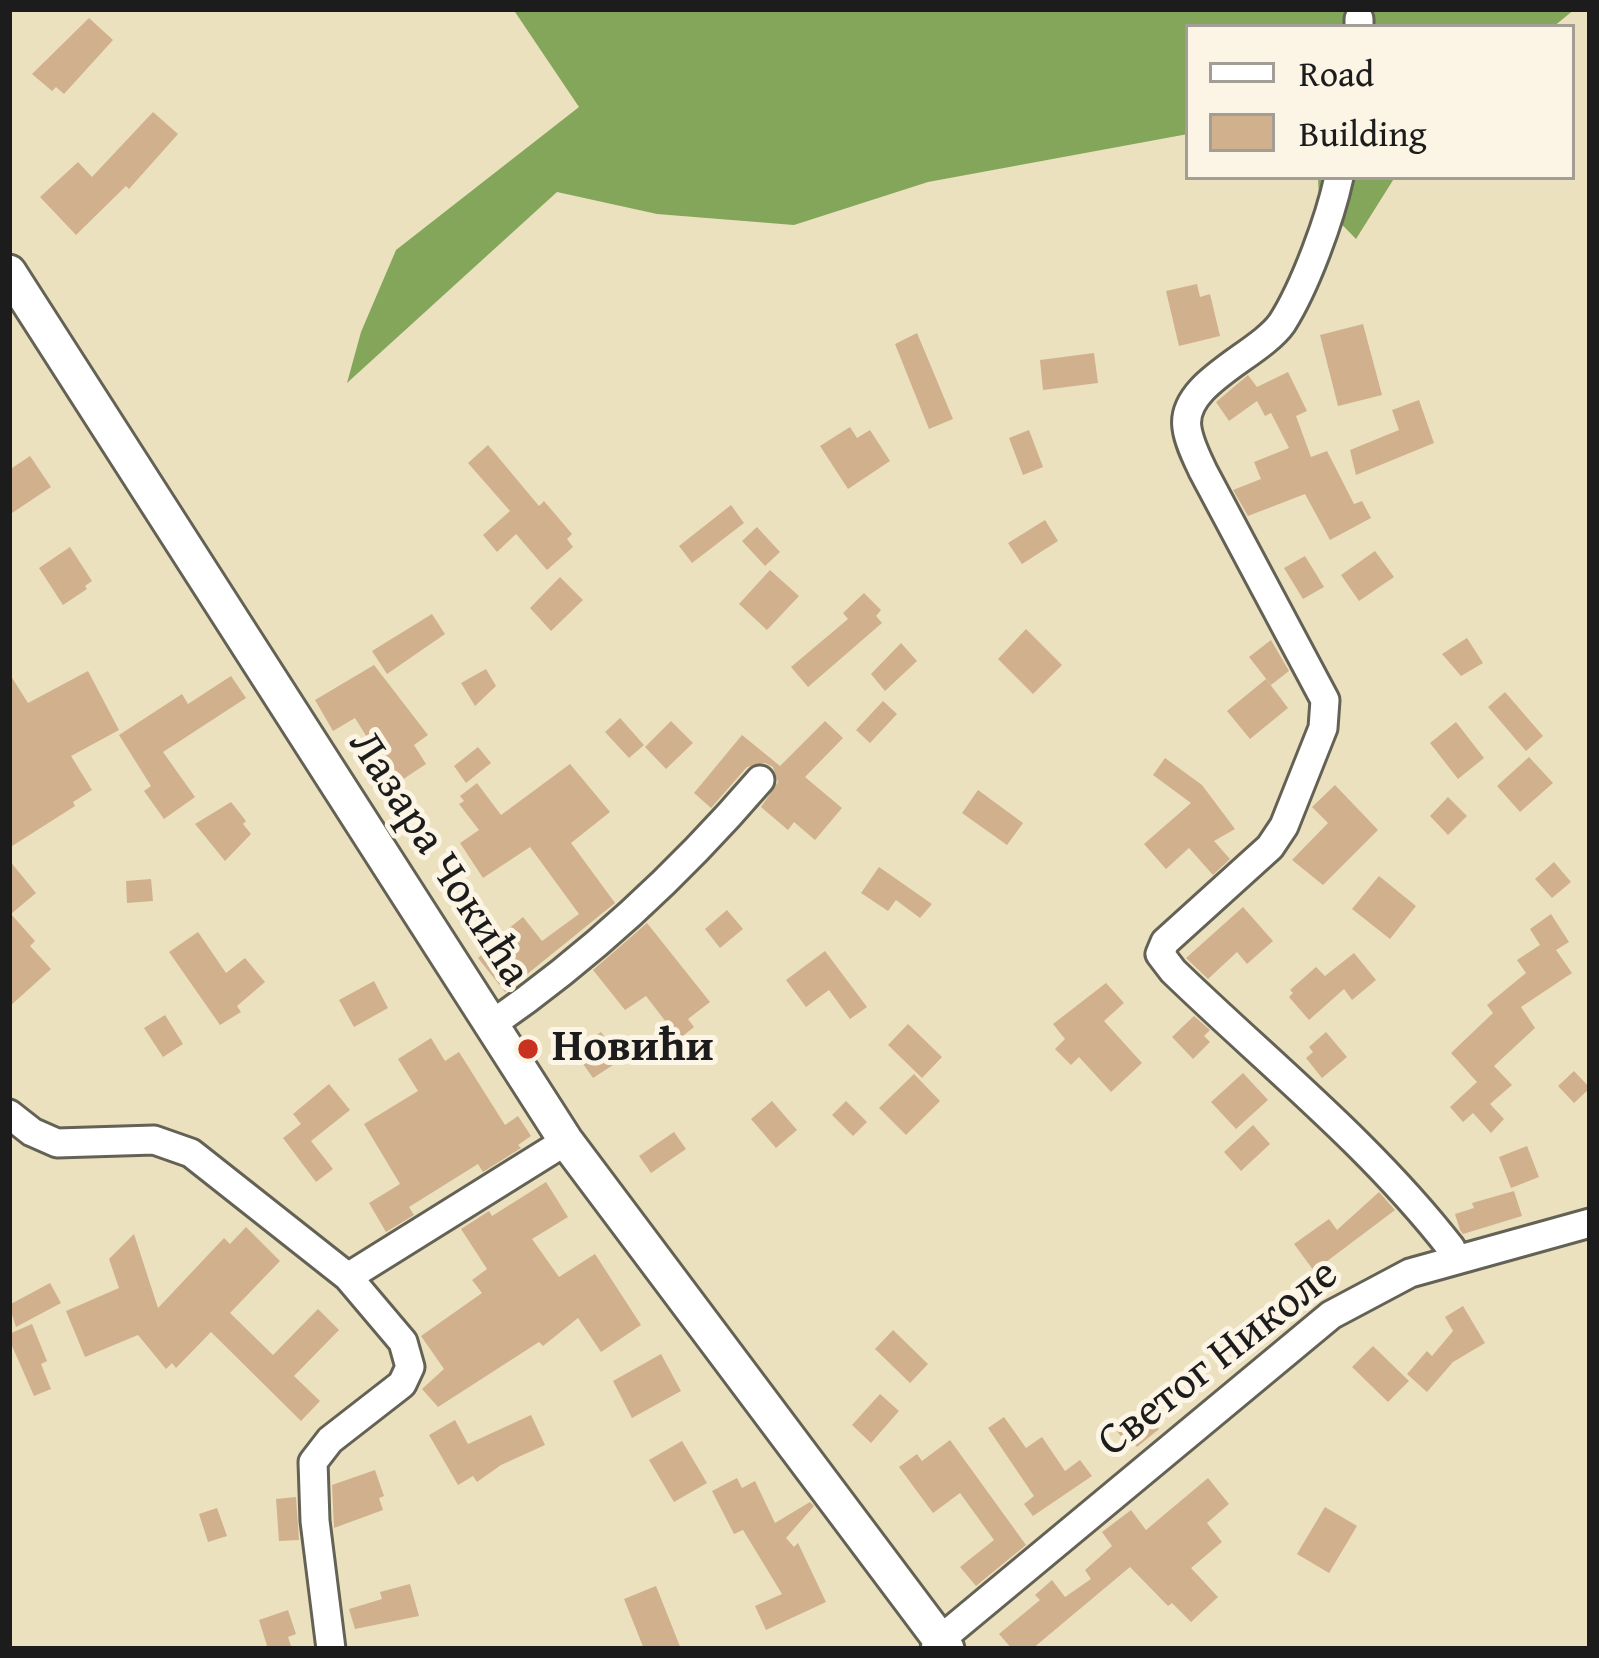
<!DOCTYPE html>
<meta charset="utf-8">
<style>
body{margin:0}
#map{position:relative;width:1599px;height:1658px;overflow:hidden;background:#ebe1bf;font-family:"Gentium Book Plus",serif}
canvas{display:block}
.frame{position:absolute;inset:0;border:12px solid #1c1c1c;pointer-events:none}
.legend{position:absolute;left:1185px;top:24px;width:390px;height:156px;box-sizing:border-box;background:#fcf5e5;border:3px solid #a29e95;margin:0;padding:15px 21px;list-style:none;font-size:36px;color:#1c1c1c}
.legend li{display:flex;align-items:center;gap:24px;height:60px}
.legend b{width:60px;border:3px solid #a29e95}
</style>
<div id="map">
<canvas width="1599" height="1658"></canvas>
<div class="frame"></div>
<ul class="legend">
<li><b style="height:15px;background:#fff"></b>Road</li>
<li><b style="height:33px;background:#d1b08d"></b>Building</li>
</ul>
</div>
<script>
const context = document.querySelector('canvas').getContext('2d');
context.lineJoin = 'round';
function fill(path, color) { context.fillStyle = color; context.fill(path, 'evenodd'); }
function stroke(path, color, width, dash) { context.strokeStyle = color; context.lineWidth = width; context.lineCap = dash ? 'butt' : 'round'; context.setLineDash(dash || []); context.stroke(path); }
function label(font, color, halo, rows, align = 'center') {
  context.font = font + ' "Gentium Book Plus",serif'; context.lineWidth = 10; context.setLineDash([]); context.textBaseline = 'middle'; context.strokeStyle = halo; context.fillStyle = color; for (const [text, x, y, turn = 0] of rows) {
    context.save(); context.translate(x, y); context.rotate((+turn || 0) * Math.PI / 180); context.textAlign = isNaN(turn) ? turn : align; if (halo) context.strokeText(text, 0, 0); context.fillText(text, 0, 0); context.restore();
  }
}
fill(new Path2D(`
 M513 9H1575L1553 27H1188V134L928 182 794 225 657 214 557 192 347 383 361 332 396 250 579 107Z
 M1318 177H1395L1356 239 1319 201Z`), '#84a65a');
fill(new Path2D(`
 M89 18 113 40 64 94 56 87 52 91 32 74Z
 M153 112 178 134 129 189 126 186 76 235 40 197 78 162 92 177Z
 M1197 284 1200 297 1210 294 1220 336 1179 346 1166 291Z
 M1363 324 1382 395 1338 406 1320 335Z
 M917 333 953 419 929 429 895 344Z
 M1094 353 1098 383 1043 390 1040 360Z
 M1288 372 1307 411 1296 416 1311 457 1327 451 1354 504 1362 501 1371 518 1330 540 1305 494 1248 516 1233 490 1261 479 1254 462 1289 448 1271 413 1265 416 1257 401 1229 421 1216 402 1248 375 1257 387Z
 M1419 400 1434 443 1356 475 1350 450 1399 430 1392 410Z
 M850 427 857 438 870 430 890 461 848 489 820 446Z
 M1029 430 1043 467 1023 475 1009 438Z
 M488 445 539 506 544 501 572 534 567 539 573 547 547 570 516 534 497 552 483 535 510 511 468 463Z
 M30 456 51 487 9 515V470Z
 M731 505 744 523 692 563 679 546Z
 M1045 520 1058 541 1022 564 1008 543Z
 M757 527 780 552 765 566 742 541Z
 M70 547 92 581 85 586 87 589 63 605 39 568Z
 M1375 551 1394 577 1359 601 1341 575Z
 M1305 556 1324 587 1303 599 1284 568Z
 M770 570 799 596 767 630 739 604Z
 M560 577 583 600 551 631 530 608Z
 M864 593 881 610 876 616 882 623 808 687 791 667 848 619 843 613Z
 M432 614 445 634 387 674 372 651Z
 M1026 629 1062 665 1033 694 998 659Z
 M1467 638 1483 663 1461 676 1442 654Z
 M1271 640 1289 671 1271 685 1249 657Z
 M901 643 917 661 885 691 871 674Z
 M374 665 428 735 414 745 426 764 396 784 355 718 333 731 315 700Z
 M486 669 496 686 475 706 461 683Z
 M88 671 119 730 71 756 92 790 73 802 75 806 9 848V673L28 703Z
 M231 676 246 698 163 752 195 797 164 819 144 791 151 786 119 735 182 694 188 704Z
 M1266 679 1288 708 1250 739 1227 711Z
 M1505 692 1543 736 1526 751 1488 707Z
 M883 701 897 714 870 743 856 730Z
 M620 718 644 745 629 758 605 732Z
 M671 721 693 743 666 769 645 747Z
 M825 721 843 738 805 777 842 808 815 840 794 822 788 830 761 807 778 782 773 767 765 763 747 767 711 808 694 793 742 735 780 766Z
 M1456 722 1484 758 1458 779 1430 743Z
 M478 747 491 763 466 783 454 766Z
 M1529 757 1553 783 1520 812 1497 786Z
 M1165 758 1202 785 1235 829 1214 841 1230 859 1213 875 1189 848 1166 869 1144 844 1191 803 1153 775Z
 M570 764 610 812 571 843 615 903 505 992 478 958 485 952 483 949 523 917 542 941 579 914 530 847 483 878 460 843 479 830 459 804 464 801 460 796 477 783 501 815Z
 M1335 785 1378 830 1323 885 1292 860 1328 823 1312 807Z
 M978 790 1023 823 1007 845 962 813Z
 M1448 797 1467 816 1448 835 1430 816Z
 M231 802 246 821 243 824 251 834 225 861 195 824Z
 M9 860 36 893 11 914 35 941 30 946 51 969 9 1007Z
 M1554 862 1571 882 1552 898 1535 879Z
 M879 867 932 904 920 918 896 900 888 911 861 893Z
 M1379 876 1416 906 1390 939 1352 909Z
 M151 879 153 901 127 903 126 881Z
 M1243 907 1273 941 1247 964 1237 952 1208 979 1186 958Z
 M727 910 743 929 720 948 705 929Z
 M1551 914 1569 942 1556 950 1572 973 1521 1007 1535 1028 1494 1066 1512 1085 1490 1104 1504 1119 1491 1133 1473 1113 1463 1122 1450 1107 1477 1082 1451 1053 1493 1013 1487 1005 1526 973 1517 960 1540 945 1530 929Z
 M647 923 710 1002 688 1019 694 1027 679 1039 646 996 625 1010 593 970Z
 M198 932 226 973 245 958 265 982 237 1006 241 1012 220 1025 169 952Z
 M825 951 867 1007 850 1019 829 990 806 1007 786 980Z
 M1354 953 1376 980 1352 1000 1344 989 1309 1020 1289 997 1293 993 1290 990 1316 967 1325 976Z
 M374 981 388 1008 354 1027 339 1000Z
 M1106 983 1124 1003 1104 1021 1142 1063 1111 1092 1079 1057 1071 1065 1055 1049 1065 1039 1053 1024Z
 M165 1015 183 1044 163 1057 144 1028Z
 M1194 1016 1210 1030 1204 1036 1210 1042 1193 1059 1172 1037Z
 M908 1024 942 1057 922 1078 888 1045Z
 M601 1032 617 1055 609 1060 613 1065 593 1078 574 1051Z
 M1326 1032 1347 1057 1322 1078 1306 1058 1313 1052 1309 1047Z
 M431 1038 445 1061 459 1052 505 1125 518 1116 531 1136 518 1145 521 1148 483 1172 478 1164 409 1207 414 1215 386 1232 369 1203 400 1184 364 1124 418 1091 398 1059Z
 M1574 1071 1590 1088 1574 1103 1558 1086Z
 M1243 1073 1268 1100 1236 1129 1211 1102Z
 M914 1074 940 1101 906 1135 879 1108Z
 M329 1084 350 1110 311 1141 333 1169 316 1182 283 1138 301 1124 293 1114Z
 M772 1101 797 1130 776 1148 751 1119Z
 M846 1101 867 1122 853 1136 832 1115Z
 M1253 1125 1270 1144 1241 1171 1224 1152Z
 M674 1132 686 1149 651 1173 639 1156Z
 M1527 1146 1539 1177 1511 1188 1499 1157Z
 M546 1182 568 1217 532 1239 559 1277 595 1254 641 1325 601 1352 578 1318 543 1346 539 1342 438 1407 422 1389 444 1369 421 1336 482 1293 472 1280 487 1269 461 1229 489 1211 492 1216Z
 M1514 1191 1522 1216 1463 1234 1460 1230 1455 1214 1474 1208 1472 1203Z
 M1379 1192 1395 1210 1314 1271 1294 1244 1329 1219 1337 1230Z
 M246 1227 280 1261 230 1313 273 1355 318 1309 339 1330 294 1376 320 1401 301 1421 211 1332 176 1368 172 1363 166 1369 138 1335 85 1357 66 1311 119 1288 109 1259 134 1234 158 1308 224 1238 230 1244Z
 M50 1283 61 1303 16 1327 9 1305Z
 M1463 1306 1485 1343 1453 1362 1427 1392 1407 1374 1427 1351 1432 1356 1453 1331 1445 1317Z
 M32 1324 47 1361 41 1364 51 1389 34 1396 9 1339V1334Z
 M893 1330 928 1364 910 1383 875 1349Z
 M1373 1346 1409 1381 1388 1402 1352 1367Z
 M661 1354 681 1391 632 1418 613 1381Z
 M880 1394 899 1411 871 1443 852 1425Z
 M1142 1408 1159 1429 1137 1447 1133 1442 1128 1445 1115 1429Z
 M531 1415 545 1445 501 1465 477 1482 473 1476 458 1485 429 1435 455 1420 468 1444Z
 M1004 1417 1026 1448 1042 1437 1065 1471 1080 1460 1092 1476 1033 1516 1024 1504 1034 1496 988 1428Z
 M950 1440 1026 1545 976 1586 960 1567 994 1540 960 1493 933 1513 899 1467 917 1454 922 1461Z
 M682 1441 707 1483 674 1502 649 1460Z
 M375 1470 384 1496 379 1498 383 1510 334 1528 332 1485Z
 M737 1478 742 1488 755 1481 775 1523 810 1502 814 1506 786 1538 794 1547 798 1543 826 1602 766 1630 755 1606 782 1594 743 1530 734 1534 712 1491Z
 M1208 1478 1229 1504 1207 1523 1222 1542 1191 1568 1218 1597 1191 1622 1172 1603 1168 1606 1130 1567 1032 1649H1012L999 1634 1040 1600 1035 1595 1052 1580 1065 1597 1091 1579 1085 1570 1112 1546 1102 1532 1131 1510 1146 1530Z
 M296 1497 299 1540 279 1541 276 1499Z
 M1325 1507 1357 1526 1329 1573 1297 1554Z
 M217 1508 227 1536 208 1542 199 1514Z
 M410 1584 419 1616 355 1629 349 1609 382 1599 380 1592Z
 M656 1586 681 1649H644L624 1599Z
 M288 1610 296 1634 288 1637 292 1649H268L259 1620Z`), '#d1b08d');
const minor = new Path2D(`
 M1359 27V19
 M1339 177C1330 219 1305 287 1282 323 1259 356 1180 383 1187 428 1189 443 1197 458 1203 471L1325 700 1323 728 1284 826 1270 847 1165 942 1160 954 1173 971C1267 1062 1370 1144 1451 1248L1453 1258
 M491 1025C592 955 680 873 760 780
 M9 1114 32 1132 57 1143 154 1140 191 1153 348 1277 566 1141
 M331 1649 315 1521 313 1462 330 1440 402 1384 410 1367 403 1342 348 1277
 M935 1649 941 1639 1331 1315 1410 1273 1590 1223`);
const tertiary = new Path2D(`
 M9 272 566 1141 947 1649`);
stroke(minor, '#646155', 33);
stroke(tertiary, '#646155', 39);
stroke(minor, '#fff', 27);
stroke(tertiary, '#fff', 33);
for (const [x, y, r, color] of [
 [528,1049,12,"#c8321e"]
]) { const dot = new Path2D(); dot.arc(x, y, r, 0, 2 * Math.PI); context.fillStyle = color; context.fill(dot); stroke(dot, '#fcf5e5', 4.5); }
label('45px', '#1c1c1c', '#fcf5e5', [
 ["Лазара Чокића",438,859,57],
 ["Светог Николе",1219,1359,-38]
]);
label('bold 45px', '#1c1c1c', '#fcf5e5', [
 ["Новићи",552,1049]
], 'left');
</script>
